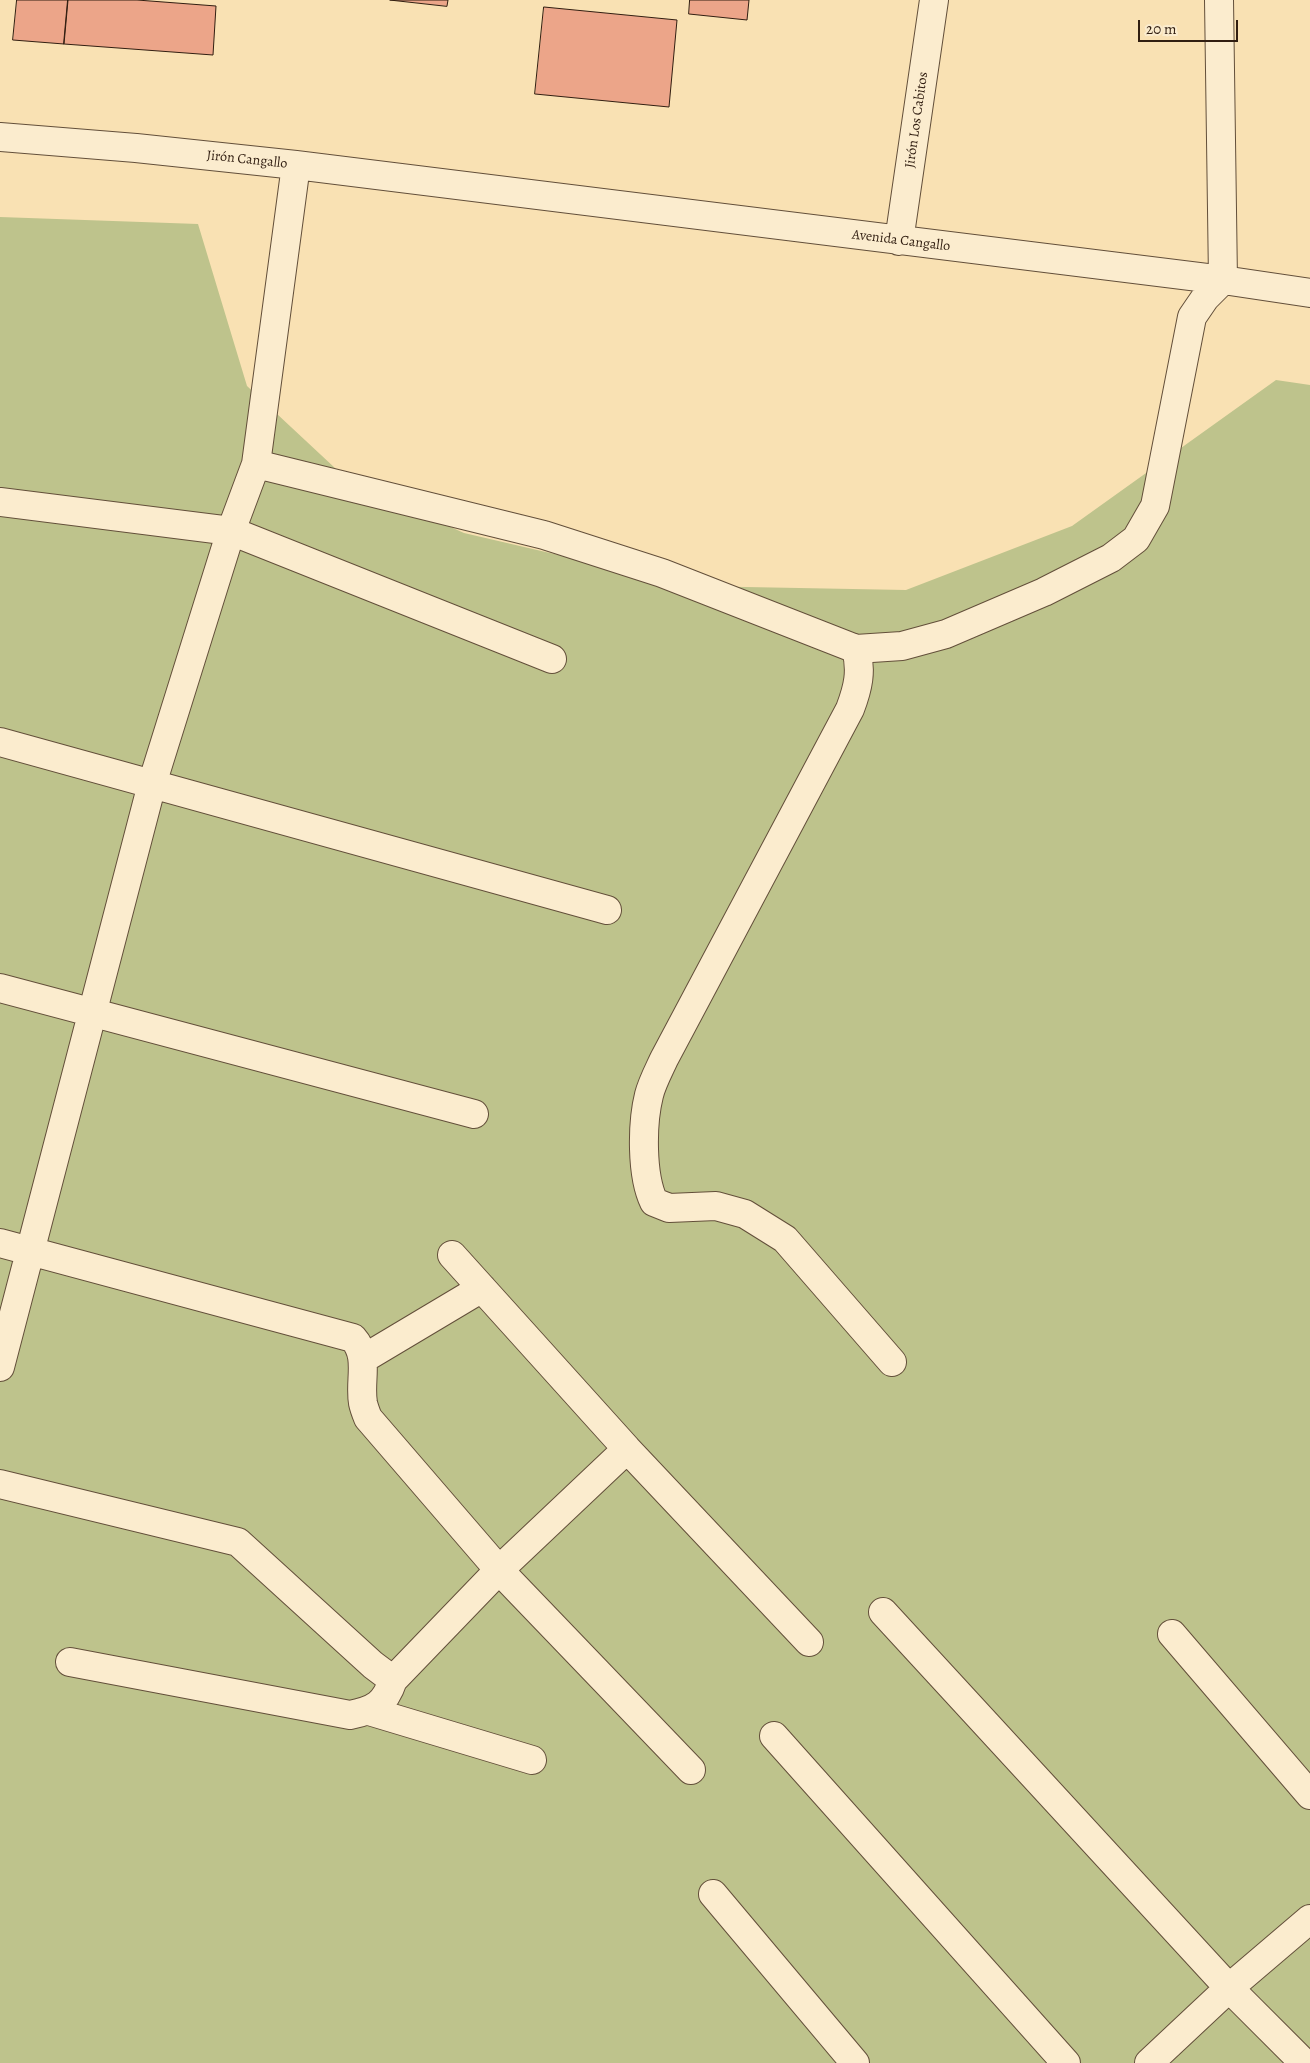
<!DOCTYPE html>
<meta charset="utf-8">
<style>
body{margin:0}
#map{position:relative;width:1310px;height:2063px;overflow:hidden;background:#f9e1b3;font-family:Alegreya,serif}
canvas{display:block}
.scale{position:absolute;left:1138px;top:20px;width:100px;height:22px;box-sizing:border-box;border:2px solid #311e11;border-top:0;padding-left:6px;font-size:15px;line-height:18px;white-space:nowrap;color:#311e11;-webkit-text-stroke:4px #fbecce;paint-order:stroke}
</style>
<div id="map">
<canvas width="1310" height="2063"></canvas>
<div class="scale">20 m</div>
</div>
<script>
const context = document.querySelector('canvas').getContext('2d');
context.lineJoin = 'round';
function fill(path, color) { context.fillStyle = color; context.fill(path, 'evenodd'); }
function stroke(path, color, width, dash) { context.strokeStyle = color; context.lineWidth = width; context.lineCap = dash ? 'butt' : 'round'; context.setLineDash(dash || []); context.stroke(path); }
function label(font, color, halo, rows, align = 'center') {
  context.font = font + ' Alegreya,serif'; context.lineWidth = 5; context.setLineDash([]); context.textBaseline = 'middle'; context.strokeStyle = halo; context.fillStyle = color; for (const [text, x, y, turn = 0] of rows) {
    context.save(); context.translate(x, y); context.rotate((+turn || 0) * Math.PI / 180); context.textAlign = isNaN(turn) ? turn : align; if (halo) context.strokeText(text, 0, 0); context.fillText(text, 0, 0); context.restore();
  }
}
fill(new Path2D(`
 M0 217 198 224 247 386 350 482 464 533 692 586 906 590 1072 526 1276 380 1310 385V2063H0Z`), '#bec38c');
const building = new Path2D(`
 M17 0H68L64 44 13 40Z
 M68 0H137L216 6 213 55 64 44Z
 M390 0H448L447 6Z
 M690 0H749L747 20 689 14Z
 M544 7 677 20 669 107 535 94Z`);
fill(building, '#eca589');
stroke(building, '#311e11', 1);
const street = new Path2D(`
 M0 137 136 148 296 165 1223 280 1310 293
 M899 241 934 0
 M256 464 544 535 662 573 856 649C862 671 858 688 850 709L664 1059C659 1070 652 1083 649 1095 642 1123 641 1175 654 1202L669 1208 716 1206 745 1214 785 1239 892 1362
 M0 502 231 531 552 659
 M856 649 902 646 946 634 1044 592 1111 558 1136 539 1155 506 1192 317 1205 298 1223 280 1219 0
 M0 742 607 910
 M0 988 474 1114
 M0 1243 353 1338C370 1357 359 1380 363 1403 364 1408 366 1413 368 1418L499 1570 691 1770
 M452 1255 627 1449 809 1642
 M363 1359 482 1288
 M0 1367 152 784 231 531 256 464 296 165
 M0 1484 238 1542 373 1665 393 1680 499 1570 627 1449
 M883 1612 1229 1988 1304 2063
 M1172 1634 1310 1795
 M70 1662 350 1715C375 1710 385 1704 393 1680
 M369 1711 532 1760
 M774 1736 1066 2063
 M713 1894 855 2063
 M1149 2063 1229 1988 1310 1919`);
stroke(street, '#634f3a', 30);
stroke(street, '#fbecce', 28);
label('14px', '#311e11', '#fbecce', [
 ["Jirón Los Cabitos",917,120,-82],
 ["Jirón Cangallo",247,160,6],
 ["Avenida Cangallo",901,241,7]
]);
</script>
